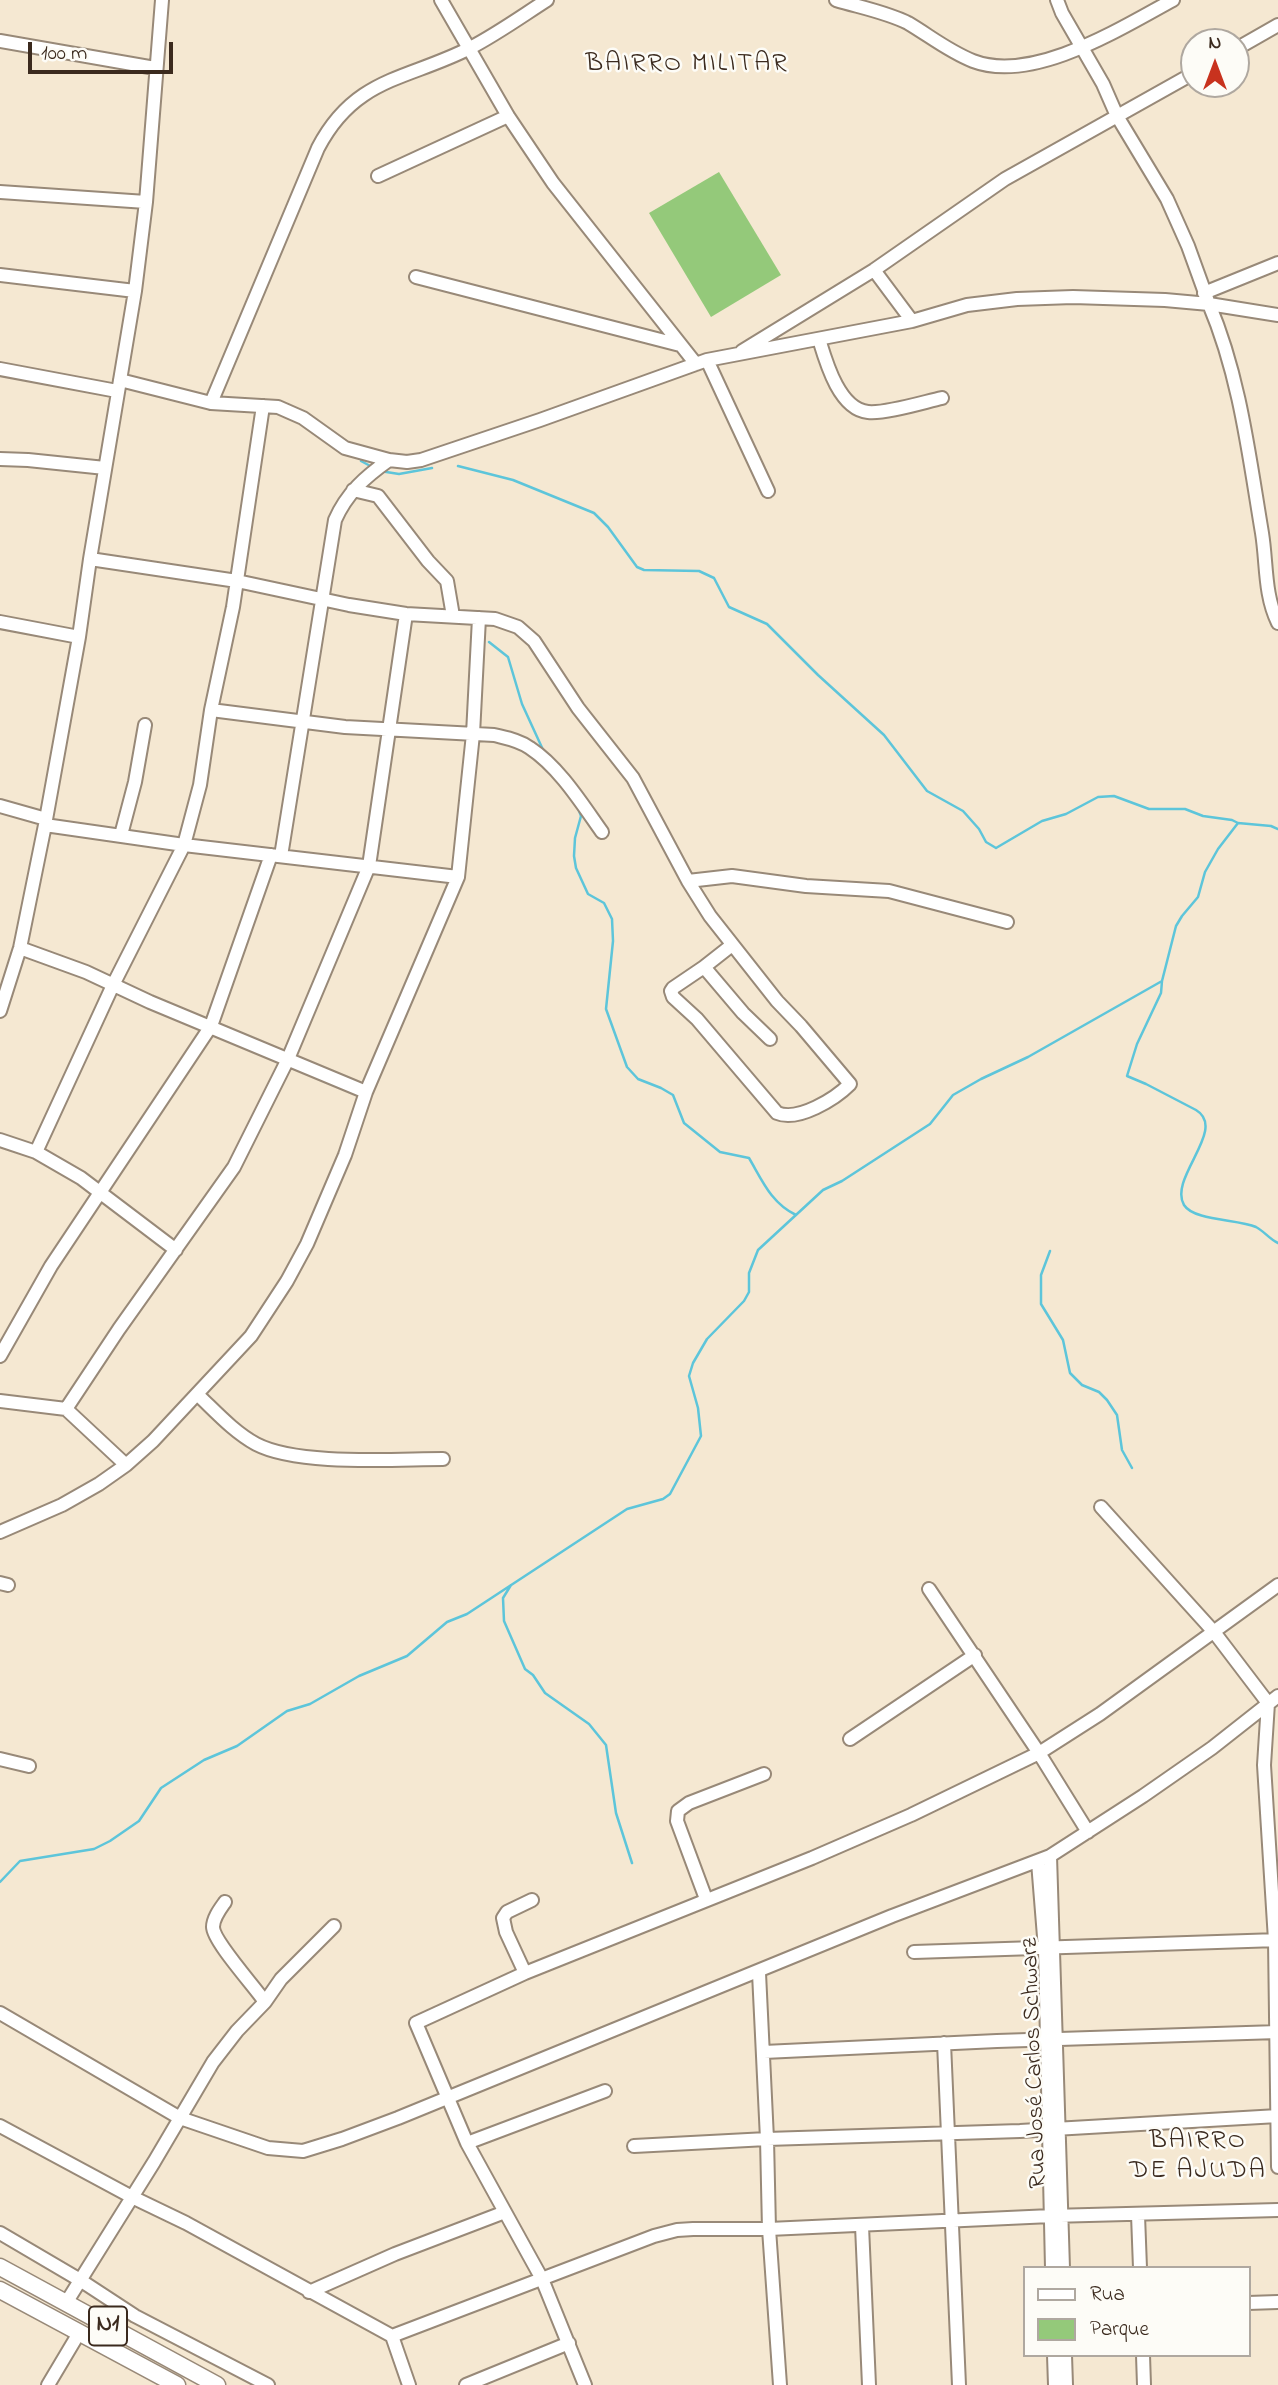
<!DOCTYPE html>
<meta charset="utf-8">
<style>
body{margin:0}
#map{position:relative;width:1278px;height:2385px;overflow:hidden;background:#f5e8d2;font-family:"Indie Flower",sans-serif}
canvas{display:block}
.legend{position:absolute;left:1023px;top:2266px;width:228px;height:91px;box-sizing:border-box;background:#fdfcf7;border:2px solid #afa8a0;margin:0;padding:9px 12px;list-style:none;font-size:21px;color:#3b2a1e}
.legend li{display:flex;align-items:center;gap:14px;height:35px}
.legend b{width:35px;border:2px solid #afa8a0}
.north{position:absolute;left:1180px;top:28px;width:70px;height:70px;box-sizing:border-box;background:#fdfcf7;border:2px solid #afa8a0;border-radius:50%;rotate:0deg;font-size:19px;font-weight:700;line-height:28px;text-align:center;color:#3b2a1e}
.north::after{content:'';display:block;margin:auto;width:24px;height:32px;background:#c8321e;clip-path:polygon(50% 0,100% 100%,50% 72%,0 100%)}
.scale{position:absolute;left:28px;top:42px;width:145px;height:32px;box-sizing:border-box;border:4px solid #3b2a1e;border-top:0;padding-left:9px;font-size:21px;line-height:24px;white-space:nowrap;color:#3b2a1e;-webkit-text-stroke:5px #fdfcf7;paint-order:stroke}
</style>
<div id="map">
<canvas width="1278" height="2385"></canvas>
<ul class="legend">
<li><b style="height:9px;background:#fff"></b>Rua</li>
<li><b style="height:19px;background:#94c97a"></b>Parque</li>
</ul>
<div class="north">N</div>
<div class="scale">100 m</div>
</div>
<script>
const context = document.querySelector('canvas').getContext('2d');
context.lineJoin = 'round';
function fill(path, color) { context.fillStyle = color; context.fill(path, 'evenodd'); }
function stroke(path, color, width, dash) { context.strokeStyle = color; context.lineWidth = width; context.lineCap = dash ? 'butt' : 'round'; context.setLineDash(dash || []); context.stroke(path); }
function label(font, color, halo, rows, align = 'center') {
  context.font = font + ' "Indie Flower",sans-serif'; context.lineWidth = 5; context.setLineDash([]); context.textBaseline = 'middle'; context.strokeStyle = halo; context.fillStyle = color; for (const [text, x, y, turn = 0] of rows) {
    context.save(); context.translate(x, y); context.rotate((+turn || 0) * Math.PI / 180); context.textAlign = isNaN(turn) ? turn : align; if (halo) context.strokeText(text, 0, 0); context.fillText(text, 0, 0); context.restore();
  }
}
fill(new Path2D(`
 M719 172 781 275 711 317 649 213Z`), '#94c97a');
stroke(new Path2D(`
 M361 461 374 468
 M458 466 513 480 594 513 608 527 637 567 644 570 699 571 714 578 729 607 767 624 818 675 884 735 927 791 963 811 979 829 986 842 996 848 1042 821 1066 814 1098 797 1114 796 1149 809H1185L1203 816 1232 820 1238 823
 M380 471 399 474 432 468
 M489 642 508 657 522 704 544 752
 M578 808 581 816 575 838 574 856 576 868 588 894 604 903 612 919 613 941 606 1009 627 1067 638 1079 661 1088 673 1095 684 1123 720 1152 749 1158C762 1180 771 1203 796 1215
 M1278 829 1271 826 1238 823 1218 849 1205 872 1198 897 1182 916 1176 926 1162 981 1161 993 1137 1044 1127 1076 1146 1084 1196 1110C1228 1129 1168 1178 1184 1205 1194 1221 1238 1219 1256 1227 1264 1231 1269 1239 1278 1243
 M1050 1251 1041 1275V1304L1063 1340 1070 1373 1082 1385 1099 1392 1107 1400 1117 1415 1122 1450 1132 1468
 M511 1585 503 1598 504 1621 525 1669 533 1675 545 1693 589 1724 606 1745 616 1813 632 1863
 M0 1882 20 1861 94 1849 110 1841 139 1821 161 1788 204 1760 237 1746 287 1711 310 1704 359 1676 407 1656 447 1622 467 1614 627 1509 663 1499 670 1494 701 1436 698 1408 689 1376 693 1363 707 1339 744 1301 749 1292V1273L758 1250 823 1190 842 1181 930 1124 953 1095 981 1079 1028 1057 1162 981`), '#5dc5da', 2.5);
const minor = new Path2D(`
 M441 0 508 116 553 183 696 364
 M836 0C859 7 886 12 908 23 930 36 948 51 973 61 1033 84 1121 28 1173 0
 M1057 0 1062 13 1103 84 1117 116 1167 199 1188 246 1209 304 1278 315
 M0 41 155 68
 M1236 49 1278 25
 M378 176 508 116
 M0 192 146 202
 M874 270 912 321
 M0 275 135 291
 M416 277 680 345
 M1204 293 1278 263
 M819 339C826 362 839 409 868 412 885 414 924 402 942 398
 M742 351 874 270 1005 179 1194 73
 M707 360 768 491
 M0 369 117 391
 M120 380 211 403 278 407 303 418 345 448 389 460 407 462 421 460 540 420 707 360 912 321 967 305 1017 299 1073 297 1165 300 1209 304C1240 377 1249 456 1262 533 1267 564 1264 594 1278 623
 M211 403 318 148C355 77 407 80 470 48 497 34 522 16 547 0
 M0 459 28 460 105 468
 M353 490 378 496 428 561 447 581 453 616
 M90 559 237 581 349 605 406 614 495 619 518 627 534 641 578 708 633 778 688 881 710 916 777 1001 801 1026 850 1084C835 1099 798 1122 777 1113L697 1019 673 997 671 991 673 988 704 967
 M0 622 79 637
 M211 710 345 727 494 735C506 738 519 740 530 748 559 767 582 804 602 832
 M0 806 46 819
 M45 825 184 845 458 877
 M121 835 135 782 145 725
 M281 856 335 520C347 493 365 477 389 460
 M688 881 732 876 806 886 889 891 1007 922
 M732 945 704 967 743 1013 770 1039
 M20 948 86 972 150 1002 366 1092
 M0 1011 20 948 45 825 79 637 90 559 135 291 146 202 162 0
 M0 1140 36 1152 81 1178 176 1250
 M36 1152 113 985 184 845 200 785 211 710 233 607 263 406
 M0 1356 51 1266 211 1026 271 855
 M198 1395C216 1412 234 1432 256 1444 298 1466 394 1459 443 1459
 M0 1401 66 1409 126 1465
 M66 1409 119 1329 234 1167 288 1059 369 866 406 614
 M1101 1507 1214 1632 1268 1703 1264 1765 1275 1940 1278 2167
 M0 1532 62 1505 99 1484 126 1465 153 1441 251 1336 287 1281 307 1244 345 1155 366 1092 458 877 473 734 479 618
 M0 1583 8 1585
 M929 1589 1039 1753 1088 1832
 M850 1739 975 1655
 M0 1759 29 1766
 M1050 1856 1063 2268
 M1038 1862 1045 1949 1052 2268
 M706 1899 677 1821 678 1811 689 1803 764 1774
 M225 1902C220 1909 213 1918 213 1927 213 1941 255 1987 265 2002L281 1979 334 1926
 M914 1952 1278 1940
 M525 1973 506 1932 503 1918 507 1912 532 1900
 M759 1973 767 2139 769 2229 780 2385
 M0 2013 180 2118 268 2148 303 2151 342 2139 398 2118 892 1916 1050 1856 1143 1796 1212 1748 1278 1696
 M944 2043 959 2385
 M764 2052 997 2041 1278 2032
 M0 2126 132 2197 186 2223 392 2336 409 2385
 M467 2143 605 2091
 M634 2146 767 2139 1020 2131 1278 2116
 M505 2212 542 2279 585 2385
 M1138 2215 1140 2268
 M862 2226 869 2385
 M0 2233 80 2280 135 2316 268 2385
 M309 2292 395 2254 505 2212 467 2143 416 2023 525 1973 812 1858 911 1815 1039 1753 1100 1714 1278 1585
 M66 2303 154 2162 213 2062 237 2031 265 2002
 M1248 2303 1278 2302
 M392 2336 654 2236 677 2230 693 2229H769L1051 2216 1278 2210
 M1054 2355 1055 2385
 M1065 2355 1066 2385
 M1143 2355 1144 2385
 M48 2385 79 2333
 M466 2385 569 2343`);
const major = new Path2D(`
 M0 2267 217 2385
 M0 2290 177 2385`);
stroke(minor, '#988978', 16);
stroke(major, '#988978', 19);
stroke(minor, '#fff', 12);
stroke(major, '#fff', 16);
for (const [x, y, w] of [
 [108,2326,38]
]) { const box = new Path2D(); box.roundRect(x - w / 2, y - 19.5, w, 39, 5); context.fillStyle = '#fdfcf7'; context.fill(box); stroke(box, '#3b2a1e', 2); }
label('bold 23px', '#3b2a1e', null, [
 ["N1",108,2326]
]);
label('24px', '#3b2a1e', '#fdfcf7', [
 ["Rua José Carlos Schwarz",1036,2063,-92]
]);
context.letterSpacing = '2px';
label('26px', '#3b2a1e', '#fdfcf7', [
 ["BAIRRO MILITAR",687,66],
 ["BAIRRO",1198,2143],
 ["DE AJUDA",1198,2173]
]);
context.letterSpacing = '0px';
</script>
